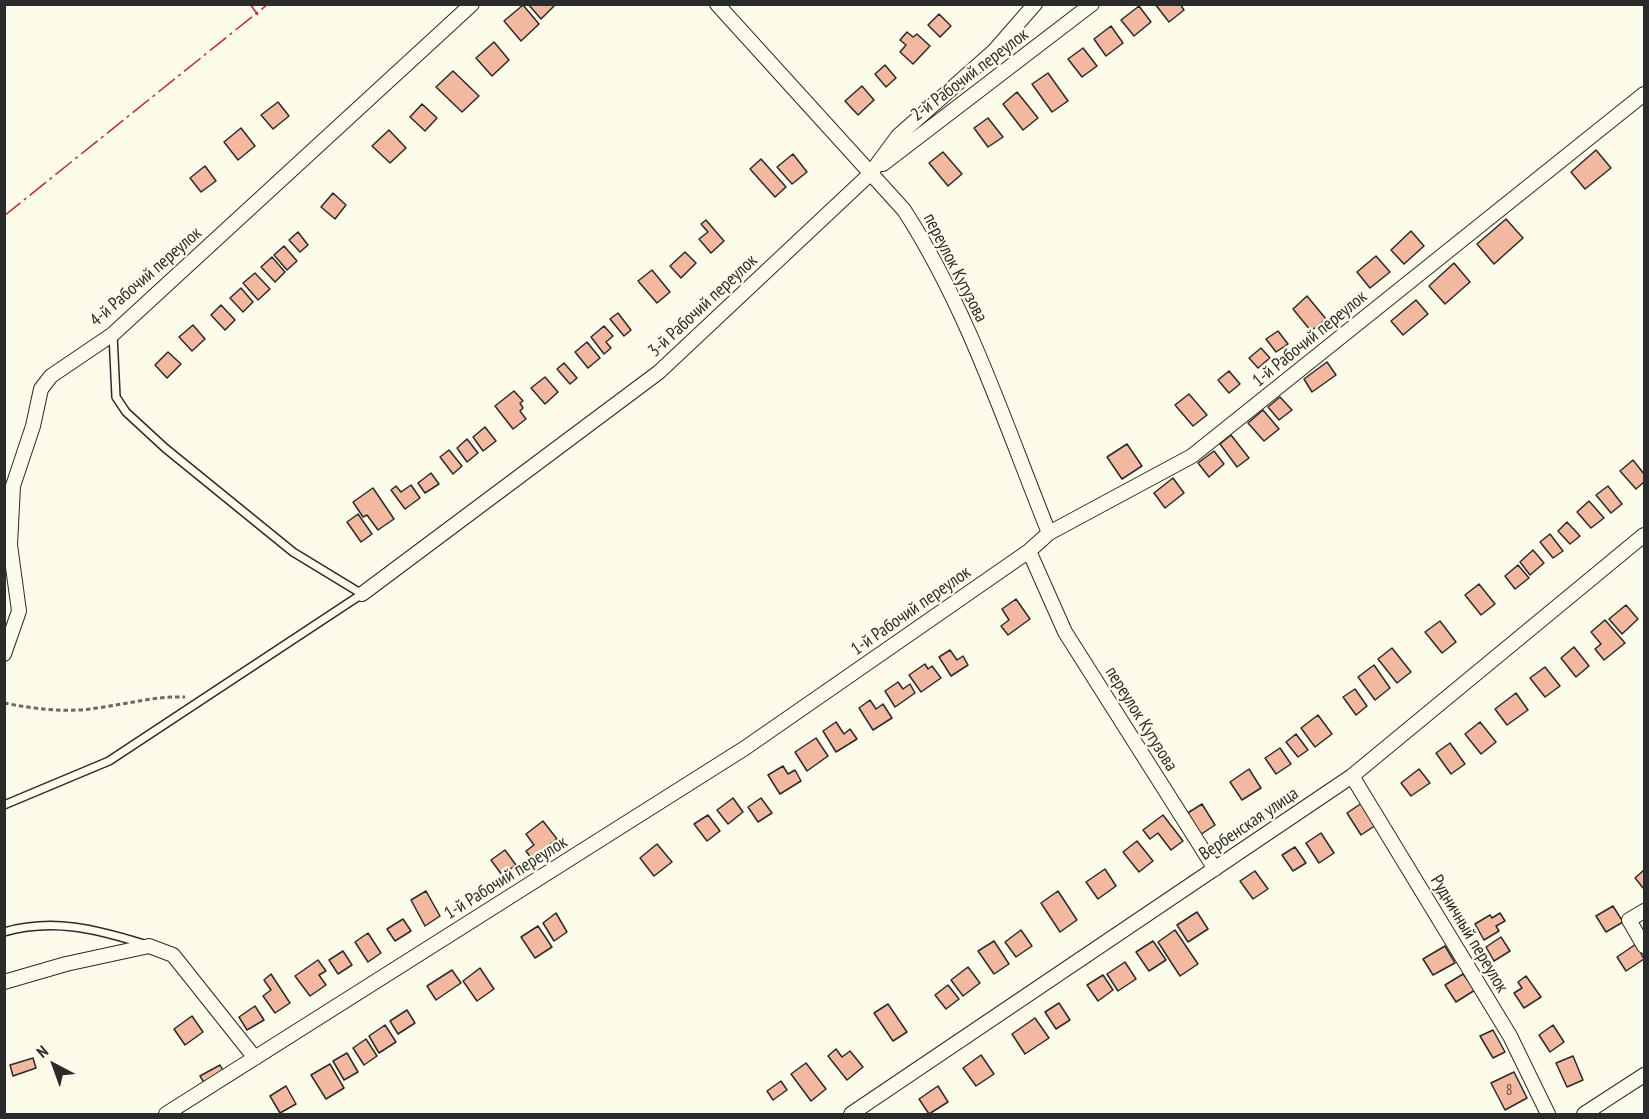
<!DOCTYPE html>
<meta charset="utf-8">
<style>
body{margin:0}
#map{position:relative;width:1649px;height:1119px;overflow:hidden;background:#fdfbea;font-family:"PT Sans Narrow",sans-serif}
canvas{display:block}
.frame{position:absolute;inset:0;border:6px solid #2b2b2b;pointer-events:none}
.north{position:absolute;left:24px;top:1035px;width:60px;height:60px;-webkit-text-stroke:4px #fdfbea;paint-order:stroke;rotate:319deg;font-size:16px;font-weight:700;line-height:24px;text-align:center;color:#2b2b2b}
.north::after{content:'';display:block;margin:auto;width:21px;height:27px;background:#2b2b2b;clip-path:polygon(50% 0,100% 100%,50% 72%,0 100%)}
</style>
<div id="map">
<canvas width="1649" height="1119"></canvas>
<div class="frame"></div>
<div class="north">N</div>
</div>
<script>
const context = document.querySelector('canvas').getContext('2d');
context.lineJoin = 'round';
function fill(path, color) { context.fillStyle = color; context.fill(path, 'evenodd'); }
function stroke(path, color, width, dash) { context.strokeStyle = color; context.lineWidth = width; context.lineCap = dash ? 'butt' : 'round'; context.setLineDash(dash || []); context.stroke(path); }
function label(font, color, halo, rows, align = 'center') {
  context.font = font + ' "PT Sans Narrow",sans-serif'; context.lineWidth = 4.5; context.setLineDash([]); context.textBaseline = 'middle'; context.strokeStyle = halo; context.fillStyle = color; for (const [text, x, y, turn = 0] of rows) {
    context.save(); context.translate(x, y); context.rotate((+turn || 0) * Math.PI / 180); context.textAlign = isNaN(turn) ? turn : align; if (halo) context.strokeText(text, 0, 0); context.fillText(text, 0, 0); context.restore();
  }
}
const building = new Path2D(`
 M528 4H556L541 19Z
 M1155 4H1180L1184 10 1169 22Z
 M523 5 539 24 521 41 504 21Z
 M1139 6 1151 22 1134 36 1121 20Z
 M939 14 951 26 940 37 928 25Z
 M1111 26 1123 43 1106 56 1094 39Z
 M907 32 913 37 917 34 930 46 913 64 900 52 906 45 900 40Z
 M494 42 509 60 492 76 476 58Z
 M1083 48 1097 66 1082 77 1068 59Z
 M885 65 896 78 886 87 875 74Z
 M453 71 479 96 462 112 436 87Z
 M1048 73 1068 101 1052 112 1032 84Z
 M862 86 874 100 858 115 845 101Z
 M1017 92 1038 118 1023 130 1003 104Z
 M278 102 289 116 273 129 261 115Z
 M422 104 437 118 425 131 410 117Z
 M988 118 1003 137 988 147 974 128Z
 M241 128 255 146 238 160 224 142Z
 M389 130 406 148 390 163 372 146Z
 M1596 150 1611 168 1585 189 1571 172Z
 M943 152 962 174 948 186 929 163Z
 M793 154 807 172 792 184 777 167Z
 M761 159 786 187 775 197 750 169Z
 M205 166 216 181 201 192 190 178Z
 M333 193 346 205 335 219 321 207Z
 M1506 219 1523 238 1494 264 1477 244Z
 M706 220 724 241 711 253 699 239 708 232 701 224Z
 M1411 231 1424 246 1404 264 1391 250Z
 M298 232 308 245 300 252 289 240Z
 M284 246 297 261 287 270 274 255Z
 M685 252 696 263 681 278 670 266Z
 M1376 256 1390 272 1370 288 1357 272Z
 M272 257 285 272 275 282 261 267Z
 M1454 263 1470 282 1445 304 1429 286Z
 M652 270 670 292 657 303 638 281Z
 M255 273 270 289 258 300 243 283Z
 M241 288 253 302 243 312 230 298Z
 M1307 296 1326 319 1311 331 1293 309Z
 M1416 300 1428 314 1403 335 1391 321Z
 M221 305 235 320 225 330 211 315Z
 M618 313 631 330 624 336 610 319Z
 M193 325 205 339 192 351 179 337Z
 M604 326 613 336 606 342 611 348 604 354 591 337Z
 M1278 331 1288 344 1276 352 1266 339Z
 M587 342 600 358 588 368 575 352Z
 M1261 348 1270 358 1258 368 1249 358Z
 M168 352 181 364 167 378 155 365Z
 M1327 362 1336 375 1312 392 1304 379Z
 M564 363 577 378 570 384 557 369Z
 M1229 371 1240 384 1229 393 1218 380Z
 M545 377 558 392 545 404 531 388Z
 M514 391 523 401 520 403 523 408 520 411 526 419 513 429 495 406Z
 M1189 394 1207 415 1193 426 1175 405Z
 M1280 397 1292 410 1279 420 1268 407Z
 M1263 410 1279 429 1264 441 1248 423Z
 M485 427 496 441 483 451 473 437Z
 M1231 435 1249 458 1237 467 1220 444Z
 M467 439 478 453 467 462 457 448Z
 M1127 444 1142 466 1122 479 1107 457Z
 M449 450 462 466 453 474 440 457Z
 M1214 451 1224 464 1209 477 1198 463Z
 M1633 460 1644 474V482L1636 489 1620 471Z
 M431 473 439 484 425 493 418 483Z
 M1173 478 1184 493 1165 508 1154 493Z
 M411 485 420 498 405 509 391 490 396 486 401 492Z
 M1608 486 1622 504 1611 513 1596 495Z
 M373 488 394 519 378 530 367 515 363 517 353 502Z
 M1589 501 1604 518 1591 528 1577 512Z
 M358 514 372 534 361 542 347 522Z
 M1567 522 1580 536 1570 544 1558 531Z
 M1550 534 1563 551 1553 558 1540 542Z
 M1533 550 1544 563 1530 575 1520 562Z
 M1518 565 1529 578 1515 589 1505 576Z
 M1479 584 1495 604 1481 615 1465 595Z
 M1016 599 1030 619 1008 635 1001 626 1009 620 1002 609Z
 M1626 605 1638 619 1622 634 1609 619Z
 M1605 620 1625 643 1604 660 1595 649 1601 644 1591 632Z
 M1440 621 1456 642 1442 653 1425 632Z
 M1574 647 1589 666 1576 677 1561 658Z
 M1392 648 1411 672 1397 683 1378 659Z
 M950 650 957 660 963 656 968 665 951 676 939 657Z
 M925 664 928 669 932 666 941 678 921 692 909 675Z
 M1374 665 1390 688 1375 700 1358 677Z
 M1545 667 1560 686 1545 697 1530 678Z
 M898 682 903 689 910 684 915 693 895 707 885 691Z
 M1355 689 1367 706 1356 715 1343 697Z
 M1516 693 1528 710 1507 725 1495 709Z
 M870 700 876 709 883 704 892 718 873 730 859 708Z
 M1318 715 1332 734 1315 747 1301 728Z
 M836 722 844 734 850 729 857 739 836 752 823 731Z
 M1480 722 1496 742 1481 754 1465 734Z
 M1296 734 1308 750 1298 757 1286 742Z
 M816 738 828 756 807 771 795 752Z
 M1450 743 1465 764 1451 774 1436 753Z
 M1280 748 1291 764 1276 774 1265 758Z
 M783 766 788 774 795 770 801 781 780 794 768 775Z
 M1249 769 1261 788 1242 800 1230 782Z
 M1419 769 1430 783 1411 796 1401 783Z
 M733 798 743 812 728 824 717 810Z
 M761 798 772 813 758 822 748 807Z
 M1362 803 1376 825 1361 835 1347 813Z
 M1202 804 1215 825 1200 835 1186 814Z
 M708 815 720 831 707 841 694 824Z
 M1163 815 1183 841 1171 850 1158 833 1150 839 1143 830Z
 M543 821 557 839 531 858 526 851 534 845 526 834Z
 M1321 833 1334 853 1319 863 1306 843Z
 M1137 841 1153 861 1139 872 1123 852Z
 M657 844 672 862 654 876 640 858Z
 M1295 847 1306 863 1293 871 1282 855Z
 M505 850 516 865 502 875 491 860Z
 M1105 869 1116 886 1098 899 1086 882Z
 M1644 870V889L1635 878Z
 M1255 871 1268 889 1253 899 1240 881Z
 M426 891 440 916 425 926 411 900Z
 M1058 891 1077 920 1060 932 1041 903Z
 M1613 906 1623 922 1606 932 1596 916Z
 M1197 912 1208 929 1188 942 1177 925Z
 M556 913 567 932 554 941 543 923Z
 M1500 913 1505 921 1496 926 1499 931 1484 940 1475 924 1490 915 1492 918Z
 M403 919 411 931 395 941 387 929Z
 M538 926 552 947 535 958 521 937Z
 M1021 930 1032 946 1016 957 1005 942Z
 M1175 930 1198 964 1180 976 1158 942Z
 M368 933 381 953 368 962 355 942Z
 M1501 937 1510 951 1494 961 1486 947Z
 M994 941 1009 964 994 974 978 951Z
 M1153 941 1166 960 1149 971 1136 952Z
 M1636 944 1644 959 1626 971 1617 957Z
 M1445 946 1455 963 1433 975 1423 959Z
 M343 951 352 965 338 974 329 960Z
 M318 960 326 971 319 975 326 985 310 996 295 976Z
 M1125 962 1136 979 1118 991 1107 974Z
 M968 967 980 983 963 996 951 980Z
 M480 968 494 989 477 1001 463 981Z
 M452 970 461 983 436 1000 427 986Z
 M271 974 290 1003 275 1013 263 996 271 990 264 980Z
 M1463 974 1475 990 1456 1002 1445 985Z
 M1103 975 1113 990 1098 1001 1087 985Z
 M1526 976 1541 997 1524 1008 1514 993 1522 988 1518 982Z
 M948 985 959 999 946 1009 935 995Z
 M1059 1003 1070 1020 1056 1029 1045 1012Z
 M888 1004 907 1032 893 1041 874 1013Z
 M255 1006 264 1020 247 1030 239 1017Z
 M407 1010 415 1023 398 1034 390 1021Z
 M192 1016 203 1032 185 1045 174 1029Z
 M1035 1018 1049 1038 1025 1054 1012 1034Z
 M385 1025 396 1042 379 1053 369 1036Z
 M1553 1025 1564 1042 1550 1052 1539 1035Z
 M1493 1030 1505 1052 1493 1058 1480 1036Z
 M366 1039 377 1056 364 1065 353 1048Z
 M836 1049 842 1057 850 1051 863 1067 847 1080 828 1056Z
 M347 1053 358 1072 344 1080 333 1061Z
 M981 1055 994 1074 976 1086 963 1068Z
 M1573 1056 1583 1080 1567 1087 1556 1063Z
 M33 1058 36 1068 13 1076 10 1065Z
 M806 1063 826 1089 811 1101 791 1074Z
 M330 1064 344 1088 326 1099 311 1075Z
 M220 1065 225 1074 206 1086 200 1076Z
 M1514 1072 1527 1098 1505 1110 1491 1083Z
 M781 1081 787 1090 773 1100 767 1091Z
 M286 1086 296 1104 280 1113 270 1096Z
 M938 1086 948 1102 929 1114 919 1099Z`);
fill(building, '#f2b8a0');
stroke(building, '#2b2b2b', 1.5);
const service = new Path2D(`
 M4 805 109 761 362 594 293 552 165 448 126 412 116 397 113 334
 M4 932C53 918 96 929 144 944`);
const minor = new Path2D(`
 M717 4 904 210C968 309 1005 424 1049 533
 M883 164 1092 4
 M1029 551 1065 632 1215 869
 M362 594 659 372 870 174 898 136 994 51 1035 4
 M4 654 19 611 10 545 13 486 33 426 41 389 51 376 113 334 472 4
 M1352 776 1510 1036 1548 1114
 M1644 911 1629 920 1644 946
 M4 982 66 964 149 946 173 955 255 1058
 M166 1114 745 748 1029 551 1049 533 1192 456 1644 94
 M851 1114 1352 776 1644 535
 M1584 1114 1644 1075`);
stroke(service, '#2b2b2b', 10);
stroke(minor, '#2b2b2b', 16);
stroke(new Path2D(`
 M4 703C36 709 65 713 97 708 127 704 155 696 185 697`), '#6a6964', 3, [4.5, 3]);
stroke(service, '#fdfbea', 7);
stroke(minor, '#fdfbea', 14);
stroke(new Path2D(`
 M250 4 258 15
 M4 216 268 4`), '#c62828', 1.5, [21, 4.5, 3, 4.5]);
label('15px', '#5d4e48', null, [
 ["8",1509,1091]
]);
label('18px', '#2b2b2b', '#fdfbea', [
 ["2-й Рабочий переулок",970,75,-37],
 ["переулок Кутузова",955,268,63],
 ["4-й Рабочий переулок",146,277,-41],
 ["3-й Рабочий переулок",703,306,-43],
 ["1-й Рабочий переулок",1310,339,-39],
 ["1-й Рабочий переулок",911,611,-35],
 ["переулок Кутузова",1141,719,58],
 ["Вербенская улица",1249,824,-34],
 ["1-й Рабочий переулок",506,878,-32],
 ["Рудничный переулок",1469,934,59]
]);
</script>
